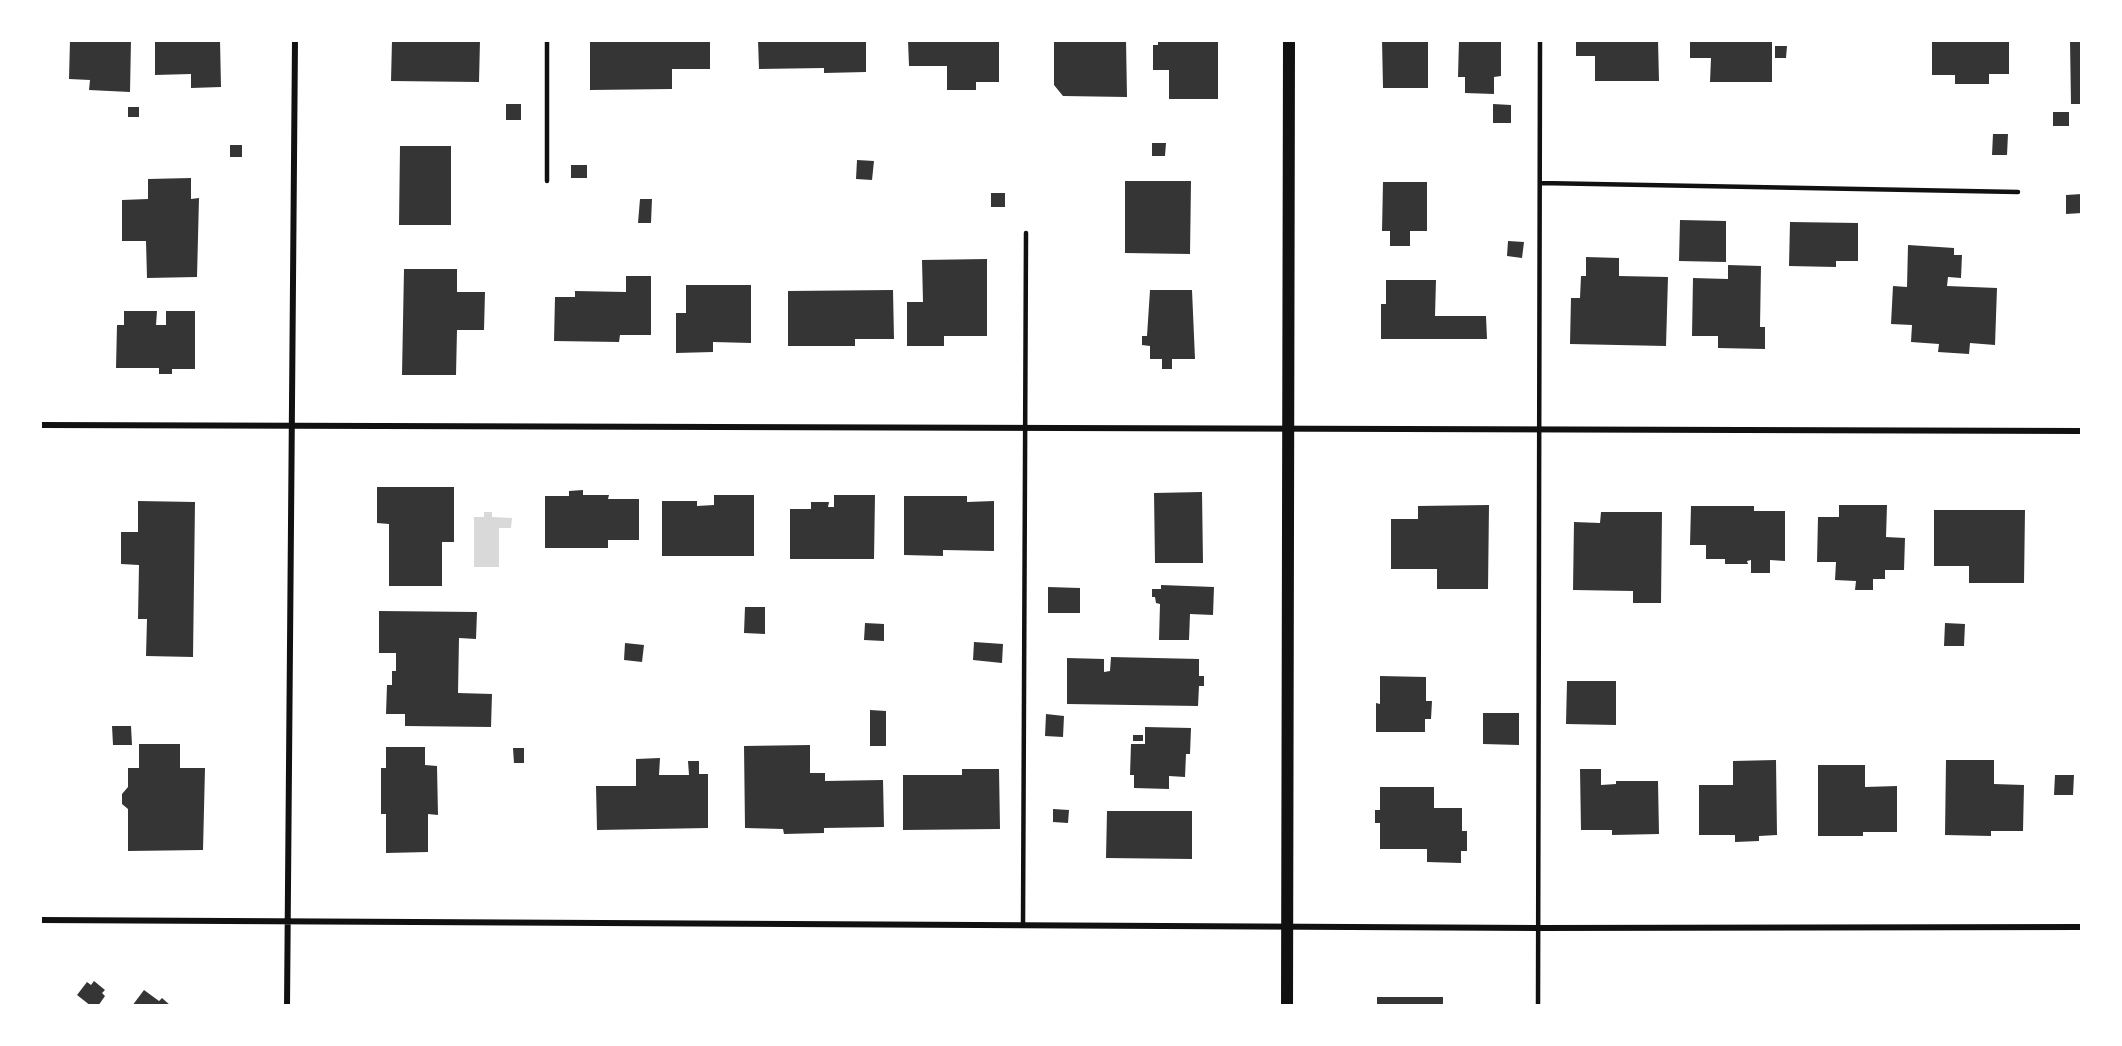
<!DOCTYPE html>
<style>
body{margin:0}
#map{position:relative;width:2122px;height:1046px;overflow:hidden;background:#fff;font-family:Inter,sans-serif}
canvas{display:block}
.frame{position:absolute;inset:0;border:42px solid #fff;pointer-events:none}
</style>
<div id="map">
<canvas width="2122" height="1046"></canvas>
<div class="frame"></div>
</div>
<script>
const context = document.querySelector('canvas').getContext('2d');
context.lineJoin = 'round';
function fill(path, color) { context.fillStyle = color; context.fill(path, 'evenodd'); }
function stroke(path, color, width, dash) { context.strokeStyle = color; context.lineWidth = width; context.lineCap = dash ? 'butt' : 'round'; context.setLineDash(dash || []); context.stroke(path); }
fill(new Path2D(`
 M484 512H492V517L512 518 511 528H499V567H474V517H484Z`), '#d9d9d9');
fill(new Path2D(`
 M70 40H131L130 92 89 90 90 80 69 79Z
 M155 40H220L221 87 191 88V74L155 75Z
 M392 40H480L479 82 391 81Z
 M590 40H710V69H672V89L590 90Z
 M758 40H866V72L824 73V68L759 69Z
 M908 40H999V82H976V90H947V66H909Z
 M1054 40H1126L1127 97 1063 96 1054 85Z
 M1158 40H1218V99H1169V70H1153V45H1158Z
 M1382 40H1428V88H1383Z
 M1459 40H1501V76L1494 77V94L1465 93V77H1458Z
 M1576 40H1658L1659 81H1595V56H1576Z
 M1690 40H1772V82H1710L1711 58H1690Z
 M1932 40H2009V74H1989V84H1955V75H1932Z
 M2070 40H2082V104H2071Z
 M1775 46H1787L1786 58H1775Z
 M506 104H521V120H506Z
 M1493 104 1511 105V123H1493Z
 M128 107H139V117H128Z
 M2053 112H2069V126H2053Z
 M1993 134H2008L2007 155H1992Z
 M1152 143H1166L1165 156H1152Z
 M230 145H242V157H230Z
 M400 146H451V225H399Z
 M857 160 874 161 872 180 856 179Z
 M571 165H587V178H571Z
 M191 178V199L199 198 197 277 147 278 146 241H122V200L148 199V179Z
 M1125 181H1191L1190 254 1125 253Z
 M1383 182H1427V231H1410V246H1390V231H1382Z
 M991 193H1005V207H991Z
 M2082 194V213L2066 214V195Z
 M640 199H652L651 223H638Z
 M1680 220 1726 221V262L1679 261Z
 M1790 222 1858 223V261H1836V267L1789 266Z
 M1508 241 1524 242 1522 258 1507 256Z
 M1908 245 1954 248V255H1962L1961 278 1948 277 1947 286 1997 288 1995 345 1970 343 1969 354 1938 352 1939 344 1911 342 1912 325 1891 324 1893 286 1907 287Z
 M1586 257 1619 258V276L1668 277 1666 346 1570 344 1571 298H1580L1581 276H1586Z
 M987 259V336H944V346H907V302H923L922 260Z
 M1728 265 1761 266 1760 327H1765V349L1718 348V336H1692L1693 278 1728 279Z
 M404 269H457V292H485L484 330H457L456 375H402Z
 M626 276H651V335H620L619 342 554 341 555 297H575V291L626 292Z
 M1386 280H1436L1435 316H1486L1487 339H1381V304H1386Z
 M686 285H751V343L713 342V352L676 353V313H686Z
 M893 290 894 339H855V346H788V291Z
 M1150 290H1192L1195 359H1172V369H1162V359H1150V346L1142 345V336H1147Z
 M124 311H157L156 325H166V311H195V369H172V374H159V368H116L117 325H124Z
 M377 487H454V542H442V586H389V524L377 523Z
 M583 490V495H609L608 499H639V540H608V548H545V496H569V491Z
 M1202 492 1203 563H1155L1154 493Z
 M714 495H754V556H662V501H697V506L714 505Z
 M834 495H875L874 559H790V509H811V502H829L828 507H834Z
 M904 496H967V502L994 501V551L943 550V556L904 555Z
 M138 501 195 502 193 657 146 656 147 619H138L139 565 121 564V532H138Z
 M1489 505 1488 589H1437V569H1391V519H1418V506Z
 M1839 505H1887L1886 537 1905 538 1904 570H1885V579H1873V590H1855L1856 581 1835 580 1836 562H1817L1818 517H1839Z
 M1691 506H1754V511H1785V561L1770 560V573H1751V560L1747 561 1748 564H1725V559H1706V545H1690Z
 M1934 510H2025L2024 583H1969V566H1934Z
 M1601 512H1662L1661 603H1633V591L1573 590 1574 522 1600 523Z
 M1161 585 1214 587 1213 615 1190 614 1189 640H1159L1160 604 1156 603 1155 597H1152V589H1161Z
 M1048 587 1080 588V613H1048Z
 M745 607H765V634L744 633Z
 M379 611 477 612 476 639 459 638 458 693 492 694 491 727 405 726V714H386L387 685H392V671H396V653H379Z
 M865 623 884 624V641L864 640Z
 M1945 623 1965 624 1964 646H1944Z
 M974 642 1003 644 1002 663 973 660Z
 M625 643 644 645 642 662 624 660Z
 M1111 657 1199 659V676H1204V686H1199L1198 706 1067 704V658L1104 659V672L1110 671Z
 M1380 676 1426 677V701H1432L1431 719H1425V732H1376V703L1380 704Z
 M1567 681H1616V725L1566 724Z
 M870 710 886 711V746H870Z
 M1483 713H1519V745L1483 744Z
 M1046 714 1064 716 1063 737 1045 736Z
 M112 726H131L132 745H113Z
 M1145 727 1191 728 1190 754H1186L1185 777 1169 776V789L1134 788V775H1130L1131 744H1145Z
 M1133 735H1143V741H1133Z
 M139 744H180V768H205L203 850 128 851V809L122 804V794L128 787V768H139Z
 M810 745V773H825V781L883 780 884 827 824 828V833L784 834 783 829 745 828 744 746Z
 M386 747H425V765L437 766 438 815 428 814V852L386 853V814H381V768H386Z
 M513 748H524V763H514Z
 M660 758 659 775H689L688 761H699V774H708V828L597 830 596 786H636V759Z
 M1776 760 1777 835 1759 836V841L1735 842V835H1699V785H1733V761Z
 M1946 760H1994V784L2024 785 2023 831H1991V836L1945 835Z
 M1818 765H1865V787L1897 786V832H1863V836H1818Z
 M962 769H999L1000 829 903 830V775H962Z
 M1580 769H1601V785L1616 784V781H1658L1659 834 1612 835V830H1581Z
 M2055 775H2074L2073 795H2054Z
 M1380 787H1434V808H1462V831H1467V851H1461V863L1427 862V849H1380V823H1375V810H1380Z
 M1053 809 1069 810 1068 823 1053 822Z
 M1107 811H1192V859L1106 858Z
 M94 981 105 990 102 993 105 996 98 1006H91L77 995 87 982 91 985Z
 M144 990 159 1001 162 998 171 1006H132Z
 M1377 997H1443V1006H1377Z`), '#353535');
stroke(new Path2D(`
 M547 181V40
 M1540 183 2018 192
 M1023 924 1026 233
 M1538 1006 1540 40`), '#111', 4.5);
stroke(new Path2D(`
 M40 425 2082 431
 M40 920 1538 928 2082 927
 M287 1006 295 40`), '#111', 6);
stroke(new Path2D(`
 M1287 1006 1289 40`), '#111', 12);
</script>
